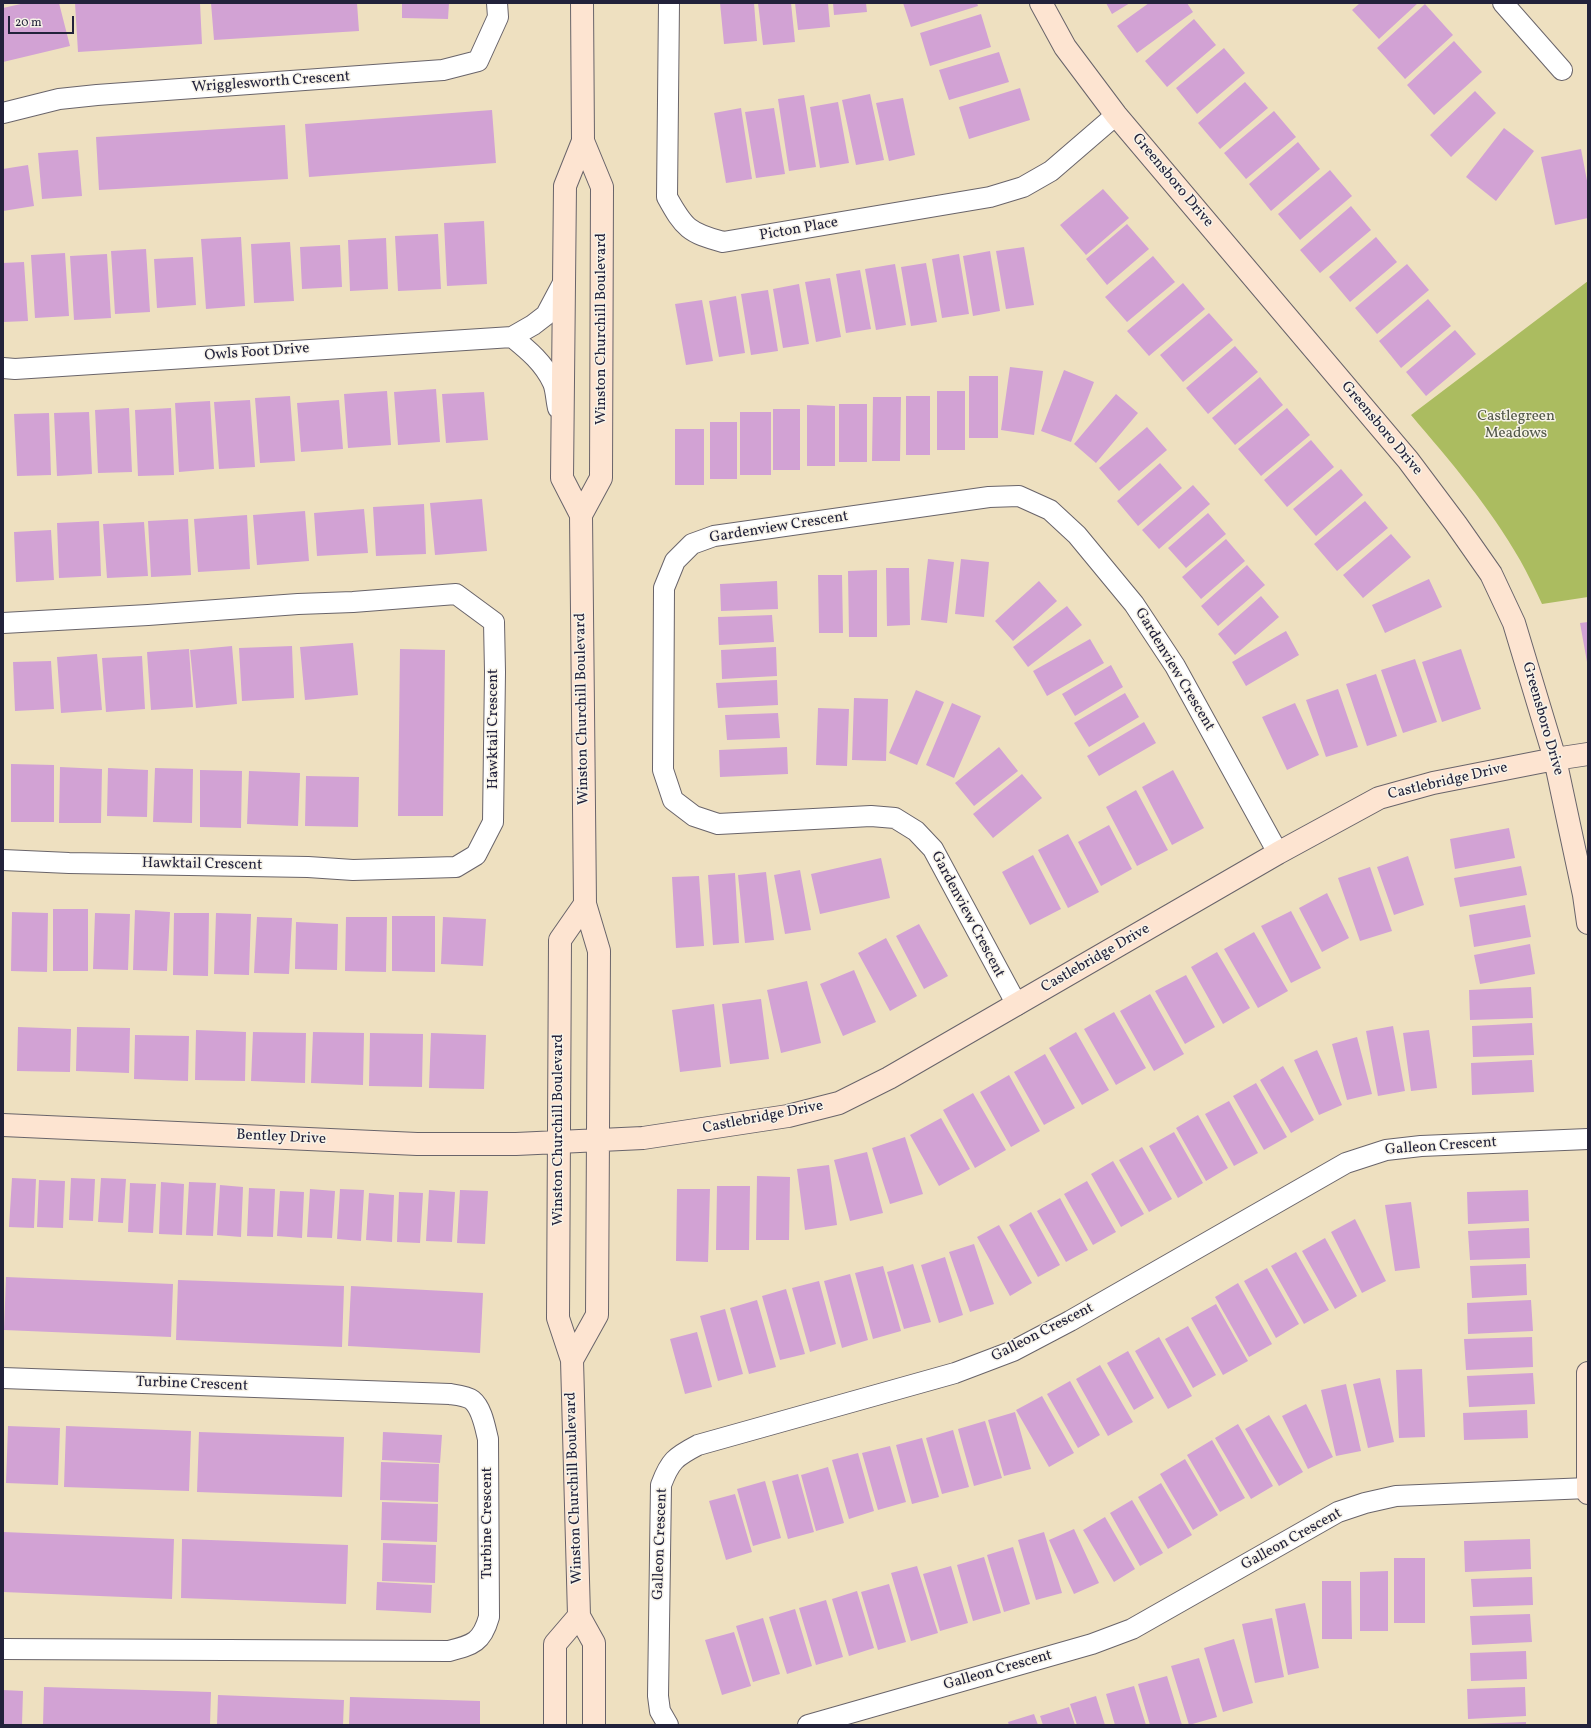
<!DOCTYPE html>
<style>
body{margin:0}
#map{position:relative;width:1591px;height:1728px;overflow:hidden;background:#eee0c0;font-family:Vollkorn,serif}
canvas{display:block}
.frame{position:absolute;inset:0;border:4px solid #22223b;pointer-events:none}
.scale{position:absolute;left:8px;top:16px;width:66px;height:18px;box-sizing:border-box;border:2px solid #22223b;border-top:0;padding-left:5px;font-size:12px;line-height:14px;white-space:nowrap;color:#22223b;-webkit-text-stroke:3px #f7f3e8;paint-order:stroke}
</style>
<div id="map">
<canvas width="1591" height="1728"></canvas>
<div class="frame"></div>
<div class="scale">20 m</div>
</div>
<script>
const context = document.querySelector('canvas').getContext('2d');
context.lineJoin = 'round';
function fill(path, color) { context.fillStyle = color; context.fill(path, 'evenodd'); }
function stroke(path, color, width, dash) { context.strokeStyle = color; context.lineWidth = width; context.lineCap = dash ? 'butt' : 'round'; context.setLineDash(dash || []); context.stroke(path); }
function label(font, color, halo, rows, align = 'center') {
  context.font = font + ' Vollkorn,serif'; context.lineWidth = 3; context.setLineDash([]); context.textBaseline = 'middle'; context.strokeStyle = halo; context.fillStyle = color; for (const [text, x, y, turn = 0] of rows) {
    context.save(); context.translate(x, y); context.rotate((+turn || 0) * Math.PI / 180); context.textAlign = isNaN(turn) ? turn : align; if (halo) context.strokeText(text, 0, 0); context.fillText(text, 0, 0); context.restore();
  }
}
fill(new Path2D(`
 M1588 281V597L1542 604C1535 589 1528 574 1520 560 1490 507 1450 461 1411 415Z`), '#abbc60');
fill(new Path2D(`
 M25 3H59L70 46 3 62V8Z
 M75 3H200L202 44 78 52Z
 M211 3H357L359 31 214 40Z
 M402 3H449L448 19 402 18Z
 M720 3H754L757 41 724 44Z
 M758 3H791L795 42 763 45Z
 M795 3H828L830 27 798 30Z
 M833 3H866L867 12 834 15Z
 M903 3H977L978 6 911 27Z
 M1106 3H1130L1112 14Z
 M1149 3H1187L1193 12 1137 53 1117 26Z
 M1360 3H1418L1379 39 1352 10Z
 M1425 4 1453 35 1405 79 1377 48Z
 M981 14 991 47 930 66 920 33Z
 M1194 19 1216 45 1167 87 1145 61Z
 M1454 41 1482 72 1434 115 1407 85Z
 M1224 48 1245 73 1197 114 1176 88Z
 M999 52 1009 82 949 100 939 70Z
 M1245 82 1268 108 1220 149 1198 123Z
 M1020 88 1030 120 969 139 959 107Z
 M1475 91 1496 113 1451 157 1430 135Z
 M870 94 884 160 856 165 842 100Z
 M804 95 816 167 789 171 778 99Z
 M903 98 915 155 889 161 876 103Z
 M838 102 849 163 820 168 810 107Z
 M741 108 752 179 726 183 714 113Z
 M774 108 785 174 756 178 745 112Z
 M492 110 496 163 309 177 305 124Z
 M1274 111 1296 137 1246 179 1224 153Z
 M285 125 288 179 99 190 96 137Z
 M1504 128 1534 151 1496 201 1466 177Z
 M1298 142 1320 169 1271 211 1249 184Z
 M1581 149 1588 186V218L1555 225 1541 157Z
 M78 150 82 196 42 199 38 153Z
 M28 165 34 206 3 211V169Z
 M1330 170 1352 196 1300 240 1278 214Z
 M1103 189 1129 218 1086 255 1060 225Z
 M1351 206 1371 230 1320 273 1300 250Z
 M484 221 487 284 447 286 444 223Z
 M1127 224 1149 249 1107 285 1086 259Z
 M438 234 441 289 398 291 395 236Z
 M241 237 245 306 206 309 201 239Z
 M1376 237 1397 262 1350 302 1329 277Z
 M386 238 388 289 350 291 348 240Z
 M290 242 294 301 254 303 251 244Z
 M340 245 342 287 302 289 300 247Z
 M1024 247 1034 305 1006 309 996 251Z
 M146 249 150 312 115 314 111 251Z
 M990 251 1000 311 973 316 963 256Z
 M65 253 69 316 35 318 31 255Z
 M107 254 111 318 74 320 70 256Z
 M959 254 969 314 942 318 932 259Z
 M1153 256 1175 282 1127 322 1105 297Z
 M193 257 196 305 157 308 154 259Z
 M24 262 28 321 3 322V263Z
 M926 263 937 322 911 326 901 267Z
 M895 264 906 325 876 330 865 269Z
 M1407 264 1429 290 1377 334 1355 308Z
 M860 270 871 329 846 333 836 274Z
 M830 278 841 337 816 342 805 282Z
 M1183 283 1205 309 1149 356 1127 331Z
 M799 284 809 344 783 348 773 289Z
 M768 290 778 351 751 355 741 294Z
 M736 296 745 353 719 357 709 301Z
 M1428 299 1451 326 1401 368 1379 341Z
 M702 300 713 361 686 365 675 304Z
 M1209 313 1233 340 1183 382 1160 355Z
 M1455 330 1476 354 1426 396 1406 372Z
 M1235 346 1258 372 1208 414 1186 388Z
 M1010 367 1043 371 1034 435 1001 430Z
 M1064 370 1094 382 1071 442 1041 431Z
 M969 376H998V438H969Z
 M1260 377 1283 405 1235 445 1212 418Z
 M436 389 440 442 398 445 394 392Z
 M387 391 391 445 348 448 344 394Z
 M937 391H965V450H937Z
 M484 392 488 440 446 443 442 394Z
 M1116 394 1138 413 1096 463 1074 444Z
 M290 396 295 461 260 463 255 398Z
 M906 396H930V455H906Z
 M873 397H901L900 461H872Z
 M250 400 255 467 219 469 214 402Z
 M339 400 343 449 301 452 297 403Z
 M210 401 214 469 179 472 175 403Z
 M839 404H867V462H839Z
 M807 405 835 406V466H807Z
 M129 408 132 472 98 473 95 410Z
 M171 408 174 475 138 476 135 410Z
 M1287 408 1310 435 1261 476 1238 449Z
 M773 409H800V470H773Z
 M89 412 92 474 57 476 54 413Z
 M740 412H771V475H740Z
 M49 413 51 475 17 476 14 414Z
 M710 422H737V479H710Z
 M1147 427 1167 450 1119 491 1099 468Z
 M675 429H704V485H675Z
 M1311 440 1334 467 1287 507 1264 480Z
 M1160 463 1182 488 1138 526 1117 501Z
 M1341 469 1363 495 1316 536 1293 509Z
 M1193 485 1210 504 1159 549 1142 530Z
 M482 499 487 551 435 555 430 503Z
 M1365 501 1388 528 1337 571 1314 544Z
 M424 504 426 554 376 556 373 507Z
 M364 509 368 553 317 556 314 513Z
 M305 511 309 561 257 565 253 515Z
 M1208 513 1226 534 1186 568 1168 548Z
 M247 515 250 569 198 572 194 519Z
 M188 519 191 575 151 577 148 521Z
 M99 521 101 576 59 578 57 523Z
 M144 522 148 576 107 578 103 524Z
 M51 530 54 580 16 582 14 532Z
 M1391 534 1411 557 1363 598 1343 575Z
 M1226 539 1245 561 1201 599 1182 577Z
 M928 559 954 562 947 623 921 620Z
 M961 559 989 562 984 617 955 614Z
 M1247 565 1265 585 1218 626 1201 606Z
 M886 568H909L910 625 887 626Z
 M877 570V637H849L848 571Z
 M818 575H842L843 633H819Z
 M1429 579 1442 607 1385 633 1372 605Z
 M777 581 778 609 721 611 720 584Z
 M1039 581 1057 601 1013 641 995 621Z
 M1261 596 1279 617 1235 655 1218 634Z
 M1067 606 1082 625 1028 667 1013 647Z
 M772 615 774 642 719 645 718 617Z
 M1588 622V662H1587L1580 623Z
 M1286 631 1299 655 1246 686 1232 662Z
 M1090 639 1104 663 1047 696 1033 671Z
 M353 643 358 695 305 700 300 647Z
 M232 646 237 704 196 708 190 650Z
 M292 646 294 698 242 701 239 648Z
 M776 647 777 676 722 679 721 650Z
 M189 649 193 707 151 710 147 652Z
 M400 649 445 650 443 816H398Z
 M1461 649 1481 709 1442 722 1422 662Z
 M97 654 102 710 61 713 57 657Z
 M142 656 145 709 106 712 102 658Z
 M1415 659 1437 722 1403 733 1381 670Z
 M51 661 54 709 15 711 13 662Z
 M1111 665 1123 687 1075 716 1062 694Z
 M1376 674 1397 736 1367 746 1346 684Z
 M777 680 778 705 718 708 716 683Z
 M1338 689 1358 747 1326 757 1306 700Z
 M916 690 944 702 917 765 889 753Z
 M1125 693 1139 717 1089 747 1074 723Z
 M854 698 888 699 886 761 852 760Z
 M952 703 981 716 954 778 926 765Z
 M1295 703 1319 755 1287 770 1262 717Z
 M818 708 849 709 847 766 816 765Z
 M778 713 780 738 727 740 725 715Z
 M1144 722 1156 743 1099 776 1087 756Z
 M787 747 788 774 720 777 719 750Z
 M999 747 1018 771 974 806 955 783Z
 M11 764 54 765V822H11Z
 M60 767 102 769 101 823H59Z
 M108 768 148 770 147 817 107 816Z
 M155 768 193 769 192 823 153 822Z
 M200 770 242 771 241 828 200 827Z
 M1173 770 1204 828 1172 845 1142 787Z
 M249 771 300 773 298 826 247 824Z
 M1022 774 1042 798 993 838 973 814Z
 M306 776 359 777 358 827 305 826Z
 M1136 790 1168 850 1137 866 1106 807Z
 M1109 825 1132 869 1101 886 1078 842Z
 M1509 828 1515 858 1455 869 1450 839Z
 M1068 834 1099 892 1068 908 1038 850Z
 M1033 855 1061 909 1030 925 1002 872Z
 M1408 856 1424 905 1394 915 1377 867Z
 M881 858 890 898 820 914 811 874Z
 M1521 866 1527 895 1460 907 1454 878Z
 M1370 867 1392 931 1360 941 1338 878Z
 M800 870 811 930 785 934 774 875Z
 M766 872 774 940 745 943 738 875Z
 M735 873 739 943 713 945 708 875Z
 M699 876 704 946 676 948 672 877Z
 M1327 893 1349 938 1322 952 1299 908Z
 M1525 905 1531 937 1474 947 1469 915Z
 M53 909H88V971H53Z
 M135 910 170 912 167 971 133 970Z
 M1291 911 1321 968 1291 983 1261 926Z
 M12 912 48 913 47 972 11 971Z
 M95 913 130 914 128 970 93 969Z
 M174 913H209L208 976 173 975Z
 M216 913 251 914 249 975 214 974Z
 M392 916H435V972L392 971Z
 M257 917 292 918 289 974 254 973Z
 M346 917H387L386 972 345 971Z
 M443 917 486 919 483 966 441 964Z
 M296 922 338 924 337 970 295 969Z
 M919 924 948 976 924 989 896 936Z
 M1254 932 1288 991 1258 1008 1224 949Z
 M886 938 917 996 890 1011 858 953Z
 M1530 944 1535 974 1480 984 1474 955Z
 M1217 952 1250 1008 1223 1024 1191 967Z
 M854 970 876 1022 843 1036 820 984Z
 M1186 975 1215 1027 1185 1044 1155 991Z
 M807 981 821 1043 781 1053 767 990Z
 M1531 987 1533 1018 1470 1020 1469 990Z
 M1150 994 1184 1054 1154 1071 1120 1011Z
 M761 999 769 1059 730 1064 722 1004Z
 M714 1004 721 1067 680 1072 672 1010Z
 M1114 1012 1146 1068 1116 1085 1084 1029Z
 M1532 1023 1534 1055 1473 1057 1472 1026Z
 M1393 1026 1405 1091 1378 1096 1366 1031Z
 M18 1027 71 1029 70 1072 17 1071Z
 M77 1027 130 1028 129 1073 76 1071Z
 M196 1030 246 1032 245 1081 195 1080Z
 M1429 1030 1437 1088 1411 1091 1403 1033Z
 M253 1032 306 1033 305 1083 251 1081Z
 M313 1032 364 1033 363 1085 311 1083Z
 M1076 1032 1109 1090 1082 1105 1049 1048Z
 M370 1033 423 1034 422 1087 369 1086Z
 M431 1033 486 1035 484 1089 429 1088Z
 M135 1035 189 1036 188 1081 134 1079Z
 M1357 1037 1372 1094 1347 1100 1332 1044Z
 M1317 1050 1342 1105 1319 1115 1294 1060Z
 M1045 1054 1075 1108 1044 1125 1014 1072Z
 M1532 1060 1534 1092 1472 1095 1471 1063Z
 M1283 1066 1314 1120 1291 1133 1260 1080Z
 M1009 1075 1040 1131 1011 1147 980 1092Z
 M1256 1083 1287 1137 1264 1150 1233 1096Z
 M973 1093 1006 1150 975 1168 943 1110Z
 M1229 1101 1258 1153 1234 1166 1205 1114Z
 M1198 1115 1228 1168 1206 1181 1176 1128Z
 M941 1118 970 1169 939 1186 910 1135Z
 M1174 1132 1203 1183 1178 1198 1149 1146Z
 M905 1137 923 1194 890 1204 872 1148Z
 M1142 1147 1172 1199 1149 1212 1119 1160Z
 M867 1152 883 1213 850 1221 834 1160Z
 M1113 1161 1144 1214 1121 1227 1091 1174Z
 M829 1165 837 1225 805 1230 797 1169Z
 M757 1176 790 1177 789 1240H756Z
 M12 1178 36 1179 34 1228 9 1227Z
 M71 1178 95 1179 93 1221 69 1220Z
 M101 1178 126 1179 123 1223 98 1222Z
 M39 1180 65 1181 63 1228 37 1227Z
 M1087 1181 1116 1232 1093 1245 1064 1194Z
 M161 1182 184 1184 182 1235 159 1234Z
 M189 1182 216 1183 213 1236 186 1235Z
 M130 1183 156 1184 153 1233 128 1232Z
 M220 1185 243 1187 241 1237 217 1235Z
 M717 1186H750L749 1250H716Z
 M249 1188 275 1189 273 1237 247 1236Z
 M310 1189 335 1191 332 1238 307 1237Z
 M340 1189 364 1190 361 1241 337 1239Z
 M677 1189H710L708 1262 676 1261Z
 M429 1190 455 1192 452 1242 426 1241Z
 M460 1190 488 1191 485 1244 457 1243Z
 M1528 1190 1529 1221 1468 1224 1467 1192Z
 M280 1191 304 1192 302 1238 277 1236Z
 M399 1192 423 1193 420 1243 397 1242Z
 M369 1193 394 1195 392 1242 366 1240Z
 M1060 1198 1088 1250 1066 1262 1037 1211Z
 M1411 1202 1420 1268 1395 1271 1385 1205Z
 M1031 1212 1060 1265 1038 1277 1009 1225Z
 M1355 1219 1386 1281 1362 1293 1331 1232Z
 M999 1225 1032 1283 1010 1296 977 1237Z
 M1529 1228 1530 1258 1470 1260 1468 1231Z
 M1325 1238 1357 1296 1335 1309 1302 1251Z
 M974 1244 994 1304 970 1312 949 1252Z
 M1296 1252 1329 1310 1304 1324 1271 1266Z
 M945 1257 963 1315 939 1323 921 1265Z
 M913 1264 931 1322 904 1329 887 1272Z
 M1526 1264 1527 1295 1472 1298 1470 1266Z
 M883 1266 901 1331 873 1339 855 1273Z
 M1267 1268 1299 1324 1276 1338 1244 1281Z
 M850 1274 868 1340 842 1348 824 1281Z
 M6 1277 173 1284 171 1337 4 1330Z
 M178 1280 344 1286 342 1347 176 1340Z
 M819 1281 836 1344 810 1352 792 1288Z
 M1238 1283 1272 1344 1249 1357 1215 1297Z
 M351 1286 483 1293 480 1353 348 1346Z
 M786 1289 805 1354 780 1360 762 1296Z
 M757 1300 776 1367 749 1374 730 1308Z
 M1531 1300 1533 1331 1468 1334 1467 1303Z
 M1216 1304 1248 1361 1223 1375 1191 1318Z
 M725 1309 743 1374 718 1381 700 1316Z
 M1188 1326 1216 1375 1193 1388 1165 1339Z
 M697 1332 712 1387 685 1394 670 1339Z
 M1159 1337 1192 1396 1168 1409 1135 1351Z
 M1532 1337 1533 1367 1466 1370 1464 1339Z
 M1128 1351 1154 1398 1134 1410 1107 1363Z
 M1100 1365 1133 1422 1108 1436 1076 1379Z
 M1422 1369 1425 1437 1399 1438 1396 1370Z
 M1533 1373 1535 1404 1469 1407 1467 1376Z
 M1380 1378 1394 1442 1368 1448 1353 1384Z
 M1070 1381 1100 1435 1078 1448 1047 1394Z
 M1346 1384 1361 1451 1336 1456 1321 1390Z
 M1042 1396 1074 1453 1049 1467 1016 1410Z
 M1306 1404 1333 1457 1308 1469 1282 1416Z
 M1527 1410 1528 1438 1464 1440 1463 1413Z
 M1015 1412 1031 1469 1004 1476 988 1420Z
 M1269 1415 1303 1472 1279 1486 1245 1429Z
 M985 1421 1002 1478 974 1486 958 1429Z
 M1238 1424 1273 1486 1251 1499 1215 1438Z
 M8 1426 60 1428 58 1485 6 1483Z
 M66 1426 191 1431 189 1491 64 1487Z
 M953 1430 969 1487 942 1494 926 1438Z
 M199 1432 344 1437 342 1497 197 1492Z
 M383 1432 442 1435 440 1463 382 1460Z
 M922 1438 939 1497 912 1504 896 1445Z
 M1212 1440 1245 1498 1220 1512 1187 1455Z
 M890 1446 906 1502 878 1510 862 1453Z
 M858 1453 874 1511 849 1519 832 1460Z
 M1185 1459 1218 1515 1193 1530 1160 1474Z
 M381 1462 439 1464 438 1502 380 1500Z
 M828 1467 844 1523 816 1531 801 1475Z
 M798 1474 814 1532 788 1539 772 1481Z
 M765 1481 781 1538 753 1546 737 1489Z
 M1161 1483 1192 1535 1168 1549 1138 1497Z
 M735 1494 752 1552 726 1560 709 1501Z
 M1132 1500 1163 1553 1140 1566 1110 1513Z
 M382 1502 438 1504 437 1542 381 1540Z
 M1105 1517 1135 1569 1114 1582 1083 1530Z
 M1074 1529 1099 1583 1074 1594 1049 1540Z
 M3 1532 174 1539 172 1599 3 1592Z
 M1044 1532 1062 1593 1036 1600 1018 1540Z
 M182 1539 348 1545 346 1604 181 1598Z
 M1530 1539 1531 1569 1465 1572 1464 1541Z
 M383 1543 436 1545 435 1583 382 1581Z
 M1013 1547 1030 1604 1004 1612 987 1555Z
 M984 1557 1001 1613 973 1621 957 1565Z
 M1394 1558H1425V1623H1394Z
 M917 1566 938 1633 911 1641 891 1573Z
 M951 1566 968 1623 940 1631 923 1574Z
 M1388 1571V1631H1360V1572Z
 M1532 1577 1533 1605 1473 1607 1471 1579Z
 M1322 1581H1351L1352 1639H1322Z
 M377 1582 432 1585 431 1613 376 1610Z
 M889 1584 906 1642 878 1650 861 1592Z
 M857 1591 874 1648 849 1656 832 1599Z
 M826 1600 843 1657 816 1665 799 1608Z
 M1305 1603 1319 1668 1288 1675 1275 1609Z
 M795 1609 812 1666 787 1674 769 1617Z
 M1530 1614 1532 1642 1472 1645 1470 1616Z
 M763 1618 780 1674 753 1682 736 1626Z
 M1272 1618 1284 1677 1255 1683 1242 1624Z
 M734 1632 751 1686 722 1695 705 1640Z
 M1234 1639 1253 1703 1223 1712 1204 1648Z
 M1526 1651 1527 1679 1471 1681 1470 1653Z
 M1199 1658 1217 1717 1189 1725 1171 1666Z
 M1167 1676 1182 1725H1150L1138 1684Z
 M1134 1686 1146 1725H1115L1106 1694Z
 M44 1687 211 1692 210 1725H43Z
 M1525 1687 1526 1716 1468 1719 1467 1689Z
 M3 1690 23 1691 22 1725H3Z
 M218 1695 344 1700 343 1725H217Z
 M1096 1696 1105 1725H1077L1070 1704Z
 M350 1697 480 1701V1725H349Z
 M1069 1707 1075 1725H1043L1040 1716Z
 M1034 1714 1038 1725H1009L1008 1722Z
 M1526 1722V1725H1476V1724Z`), '#d2a2d4');
const street = new Path2D(`
 M669 3 667 197C684 228 689 233 723 242L990 197 1023 187 1051 171 1116 115
 M1503 3 1562 70
 M3 113 59 99 97 95 443 70 478 61 498 17 497 3
 M512 337C528 350 544 363 553 383 556 390 556 400 558 408
 M3 368 15 369 512 337 533 325 546 315 563 283
 M3 623 148 615 298 604 353 602 456 594 494 622 495 672 493 822 476 855 456 867 353 870 308 867 69 863 3 860
 M1017 1005 933 849 916 831 895 818 871 816 718 824 694 816 673 800 663 770 664 588 675 561 692 544 714 536 989 497 1019 496 1050 510 1077 535 1134 604 1175 666 1278 853
 M3 1378 450 1394C457 1395 467 1396 472 1400 482 1408 485 1427 488 1439L489 1617C482 1642 473 1645 449 1651L3 1649
 M668 1725 660 1711 658 1696 661 1485C670 1461 675 1457 698 1445L955 1373 1013 1351 1070 1321 1346 1163 1386 1150 1421 1146 1588 1139
 M808 1725 1092 1644 1132 1629 1338 1512 1365 1503 1396 1496 1588 1488`);
const secondary = new Path2D(`
 M1041 3 1065 47 1116 115 1408 460 1456 524 1491 574 1514 623 1555 759 1584 895 1588 923
 M581 515 601 478 602 187 583 141
 M585 904 560 940 558 1318 572 1360 579 1616 594 1643V1725
 M3 1125 417 1144H516L643 1138 788 1116 839 1103 889 1078 1278 853 1379 798 1433 783 1555 759 1588 754
 M572 1360 597 1315 599 951 585 904 581 515 562 478 565 186 583 141 582 3
 M1588 1373V1493
 M555 1725V1644L579 1616`);
stroke(street, '#69646a', 22);
stroke(secondary, '#69646a', 24);
stroke(street, '#fff', 20);
stroke(secondary, '#fde4d1', 22);
label('15px', '#22223b', '#f7f3e8', [
 ["Wrigglesworth Crescent",271,83,-4],
 ["Greensboro Drive",1172,181,50],
 ["Picton Place",799,230,-10],
 ["Winston Churchill Boulevard",602,329,-90],
 ["Owls Foot Drive",257,353,-4],
 ["Greensboro Drive",1381,429,50],
 ["Gardenview Crescent",779,528,-9],
 ["Gardenview Crescent",1174,670,59],
 ["Winston Churchill Boulevard",583,709,-91],
 ["Greensboro Drive",1542,719,74],
 ["Hawktail Crescent",494,729,-90],
 ["Castlebridge Drive",1448,782,-13],
 ["Hawktail Crescent",202,865,1],
 ["Gardenview Crescent",967,915,62],
 ["Castlebridge Drive",1096,959,-30],
 ["Castlebridge Drive",763,1118,-11],
 ["Winston Churchill Boulevard",559,1130,-90],
 ["Bentley Drive",281,1138,3],
 ["Galleon Crescent",1441,1147,-4],
 ["Galleon Crescent",1043,1333,-27],
 ["Turbine Crescent",192,1385,2],
 ["Winston Churchill Boulevard",575,1488,-92],
 ["Turbine Crescent",488,1523,-90],
 ["Galleon Crescent",1292,1540,-29],
 ["Galleon Crescent",661,1544,-88],
 ["Galleon Crescent",998,1671,-16]
]);
label('15px', '#525848', '#f7f3e8', [
 ["Castlegreen",1516,417],
 ["Meadows",1516,434]
]);
</script>
